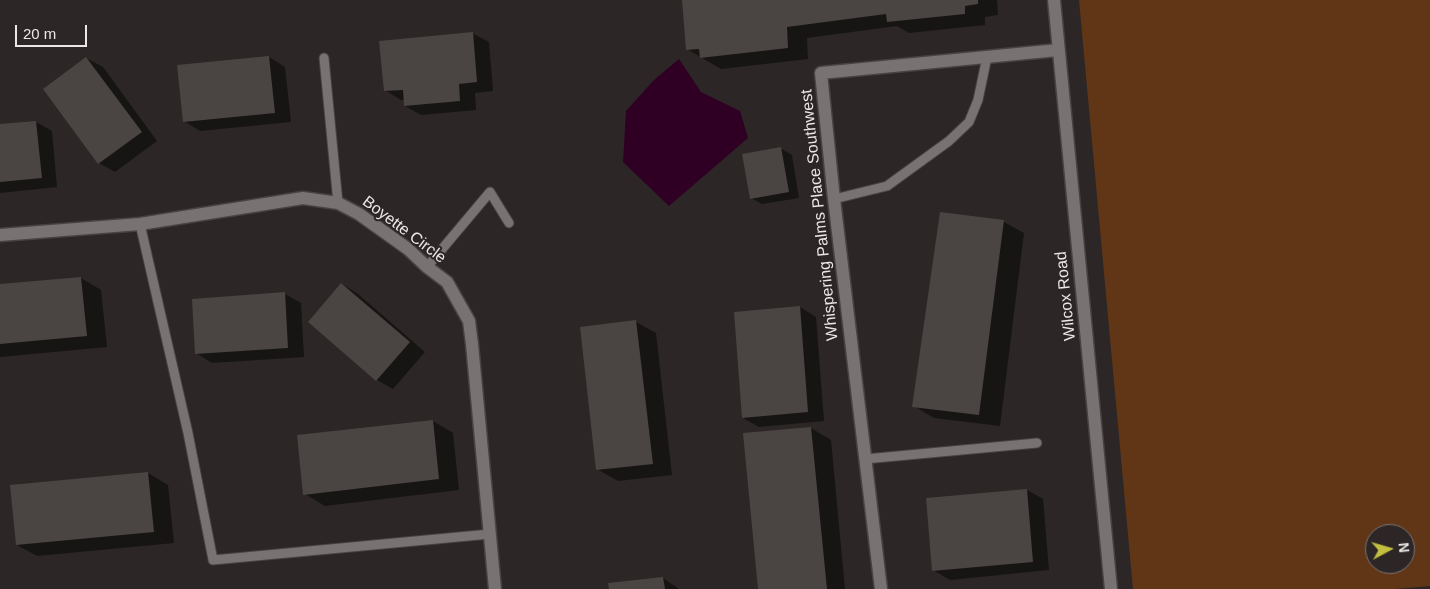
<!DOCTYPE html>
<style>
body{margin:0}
#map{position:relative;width:1430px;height:589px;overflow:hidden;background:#2c2626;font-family:Helvetica,sans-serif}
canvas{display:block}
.north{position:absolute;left:1365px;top:524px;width:50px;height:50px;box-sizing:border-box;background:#2c2626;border:1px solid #787373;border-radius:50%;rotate:84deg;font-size:14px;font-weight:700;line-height:20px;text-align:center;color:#eae7e7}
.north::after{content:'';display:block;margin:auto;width:18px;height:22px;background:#c1be40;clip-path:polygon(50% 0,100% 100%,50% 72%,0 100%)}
.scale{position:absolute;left:15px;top:25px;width:72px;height:22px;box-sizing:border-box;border:2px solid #eae7e7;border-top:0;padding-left:6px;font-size:15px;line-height:18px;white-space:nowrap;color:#eae7e7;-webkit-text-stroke:4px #2c2626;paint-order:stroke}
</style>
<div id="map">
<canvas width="1430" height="589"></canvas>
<div class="north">N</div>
<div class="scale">20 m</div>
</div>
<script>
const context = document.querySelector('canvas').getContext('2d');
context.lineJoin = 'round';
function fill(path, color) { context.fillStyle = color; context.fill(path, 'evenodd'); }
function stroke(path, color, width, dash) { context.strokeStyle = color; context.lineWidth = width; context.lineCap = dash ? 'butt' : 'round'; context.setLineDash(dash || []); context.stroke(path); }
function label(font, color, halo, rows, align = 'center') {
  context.font = font + ' Helvetica,sans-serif'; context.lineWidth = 4; context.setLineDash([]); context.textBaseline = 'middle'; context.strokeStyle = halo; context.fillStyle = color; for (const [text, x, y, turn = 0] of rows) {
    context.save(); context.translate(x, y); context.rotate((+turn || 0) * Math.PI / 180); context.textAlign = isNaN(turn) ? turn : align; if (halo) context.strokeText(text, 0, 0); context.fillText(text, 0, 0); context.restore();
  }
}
fill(new Path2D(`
 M1079 0H1430V586L1395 589H1133ZM1375 534H1405V564H1375Z`), '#613617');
fill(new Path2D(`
 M679 59 701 92 740 111 748 138 669 206 623 162 626 111 654 80Z`), '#2f0023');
fill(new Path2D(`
 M683 0H997L998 15 985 17V25L909 33 897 26 807 38 808 59 721 69 687 49Z
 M472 33 489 42 493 91 475 93 476 110 421 115 405 106V100H401L385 90Z
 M269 57 285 67 291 122 200 131 184 121Z
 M86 58 103 67 157 141 115 172 99 163Z
 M36 122 52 131 57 187 0 193V125Z
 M780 148 792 155 799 198 762 204 751 198Z
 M941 213 1004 222 1024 233 1000 426 934 418 914 406Z
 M81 278 101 290 107 347 0 357V286Z
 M342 284 358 294 425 352 393 389 377 380 309 322Z
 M285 294 301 303 304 357 212 363 196 353Z
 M800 307 816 317 824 421 759 427 743 418Z
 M636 322 656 333 672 475 618 481 597 469Z
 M433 421 453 433 459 490 325 506 305 494Z
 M811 428 831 440 845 589H759Z
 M148 473 168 485 174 543 37 556 17 545Z
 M1027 490 1043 499 1049 570 950 580 933 570Z
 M663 578 679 589H610Z`), '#0007');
fill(new Path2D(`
 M682 0H978V4L965 6V14L887 22 886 14 787 27 788 48 700 58 699 49 686 50Z
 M473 32 477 82 459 84 460 101 404 106 403 90 384 91 379 41Z
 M269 56 275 113 183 122 177 65Z
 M86 57 142 132 98 164 43 89Z
 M36 121 42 178 0 182V124Z
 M781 147 789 192 750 199 742 154Z
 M940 212 1004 220 979 415 912 407Z
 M81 277 87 336 0 344V284Z
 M341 283 410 342 376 381 308 322Z
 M285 292 288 348 195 354 192 299Z
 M800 306 808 412 742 418 734 312Z
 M636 320 653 464 596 470 580 327Z
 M433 420 439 479 303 495 297 435Z
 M811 427 827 589H758L743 433Z
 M148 472 154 532 16 545 10 485Z
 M1027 489 1033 562 932 571 926 498Z
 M663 577 665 589H609L608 583Z`), '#4a4443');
const service = new Path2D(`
 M324 58 338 203
 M834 199 887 186 949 141 969 122 978 100 987 57
 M140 224 188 433 213 560 490 534
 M427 267 490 192 509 223
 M865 459 1037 443`);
const minor = new Path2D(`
 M0 235 140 224 303 198 338 203 359 214 408 249 427 267 447 282 469 321 472 344 495 589
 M881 589 834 199 821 73 1058 50`);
const tertiary = new Path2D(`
 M1054 0 1111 589`);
stroke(service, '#474343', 11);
stroke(minor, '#474343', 15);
stroke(tertiary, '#474343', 15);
stroke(service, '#787272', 9);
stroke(minor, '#787272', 12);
stroke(tertiary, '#787272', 12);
label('16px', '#eae7e7', '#2c2626', [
 ["Whispering Palms Place Southwest",820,215,-96],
 ["Boyette Circle",404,230,37],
 ["Wilcox Road",1066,296,-96]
]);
</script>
